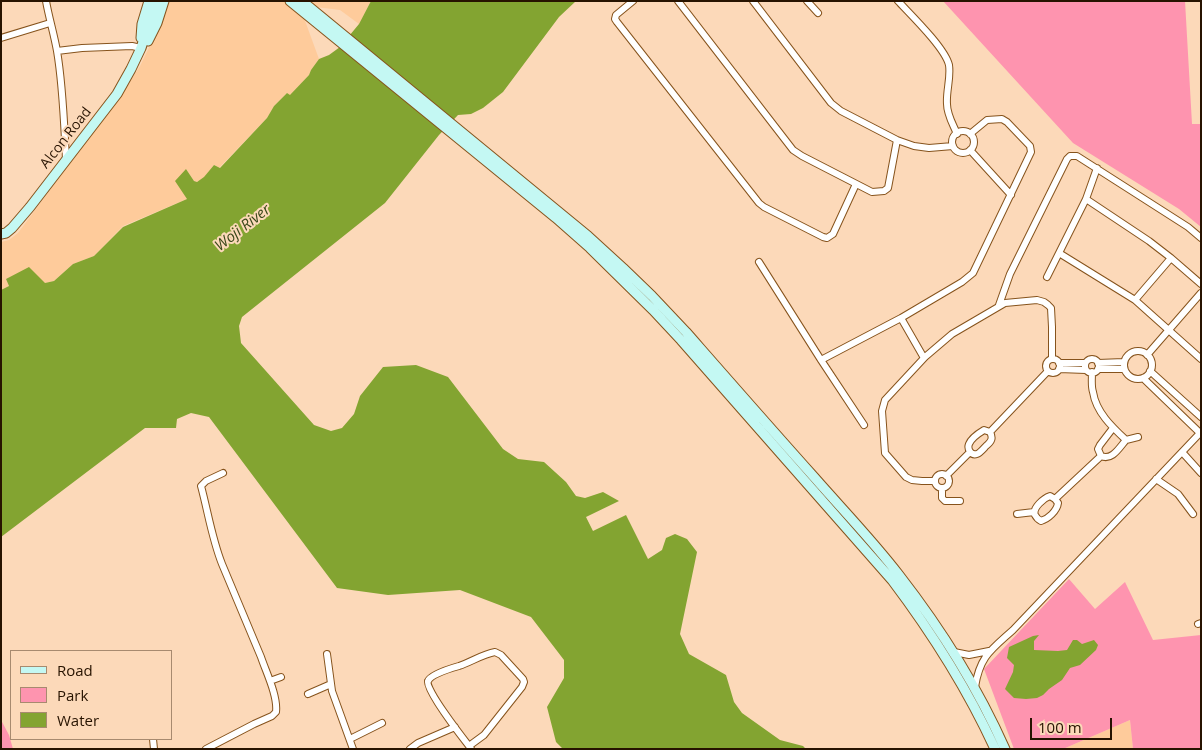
<!DOCTYPE html>
<style>
body{margin:0}
#map{position:relative;width:1202px;height:750px;overflow:hidden;background:#fcd9b9;font-family:"Open Sans",sans-serif}
canvas{display:block}
.frame{position:absolute;inset:0;border:2px solid #271300;pointer-events:none}
.legend{position:absolute;left:10px;top:650px;width:162px;height:90px;box-sizing:border-box;background:#fcd9b9;border:1px solid #a78a6f;margin:0;padding:6px 9px;list-style:none;font-size:15px;color:#271300}
.legend li{display:flex;align-items:center;gap:10px;height:25px}
.legend b{width:25px;border:1px solid #a78a6f}
.scale{position:absolute;left:1030px;top:718px;width:82px;height:22px;box-sizing:border-box;border:2px solid #271300;border-top:0;padding-left:6px;font-size:15px;line-height:18px;white-space:nowrap;color:#271300;-webkit-text-stroke:4px #fcd9b9;paint-order:stroke}
</style>
<div id="map">
<canvas width="1202" height="750"></canvas>
<div class="frame"></div>
<ul class="legend">
<li><b style="height:6px;background:#c4f8f3"></b>Road</li>
<li><b style="height:14px;background:#fe94af"></b>Park</li>
<li><b style="height:14px;background:#83a431"></b>Water</li>
</ul>
<div class="scale">100 m</div>
</div>
<script>
const context = document.querySelector('canvas').getContext('2d');
context.lineJoin = 'round';
function fill(path, color) { context.fillStyle = color; context.fill(path, 'evenodd'); }
function stroke(path, color, width, dash) { context.strokeStyle = color; context.lineWidth = width; context.lineCap = dash ? 'butt' : 'round'; context.setLineDash(dash || []); context.stroke(path); }
function label(font, color, halo, rows, align = 'center') {
  context.font = font + ' "Open Sans",sans-serif'; context.lineWidth = 4; context.setLineDash([]); context.textBaseline = 'middle'; context.strokeStyle = halo; context.fillStyle = color; for (const [text, x, y, turn = 0] of rows) {
    context.save(); context.translate(x, y); context.rotate((+turn || 0) * Math.PI / 180); context.textAlign = isNaN(turn) ? turn : align; if (halo) context.strokeText(text, 0, 0); context.fillText(text, 0, 0); context.restore();
  }
}
fill(new Path2D(`
 M168 1H284L304 18 319 59 311 70 309 75 290 96 287 93 274 106 267 118 219 168 214 165 204 178 197 182 194 181 186 169 187 199 123 226 94 256 73 264 54 281 45 283 6 279 9 286 1 290V242L9 240 18 233 126 88 140 66 158 29Z
 M308 1H371L359 24 340 10 316 7Z
 M1130 720 1133 749H1063Z`), '#fecb9b');
fill(new Path2D(`
 M943 1H1185L1192 124H1201V227L1179 209 1073 143Z
 M1069 579 1095 609 1125 582 1153 640 1201 635V749H1133L1130 720 1063 749H1014L984 669Z
 M1 720 9 735 13 749H1Z`), '#fe94af');
fill(new Path2D(`
 M371 1H576L559 17 503 92 483 108 471 114 458 115 439 135 385 203 242 317 239 326 241 343 314 425 331 431 342 428 354 414 360 396 383 367 416 365 448 377 503 449 518 459 544 462 566 482 576 496 585 498 603 492 619 501 586 517 593 531 626 515 648 559 662 550 666 538 675 534 687 539 697 552 680 634 689 654 726 675 734 702 742 713 780 740 803 746 806 749H563L556 742 547 707 564 678V660L531 617 460 590 388 595 337 588 209 417 191 413 177 419 176 428H145L1 537V290L9 286 6 279 29 267 45 283 54 281 73 264 94 256 123 227 187 199 175 181 186 169 194 181 197 182 204 177 214 165 220 168 267 118 274 106 287 93 290 95 309 75 311 70 319 59 329 55 340 47 359 24Z
 M1039 635 1034 641V650L1058 651 1067 650 1073 640H1077L1082 644 1094 640 1098 645 1096 650 1080 665 1070 668 1062 680 1049 689 1043 695 1037 698 1026 699 1014 698 1005 689 1013 672 1014 665 1007 658 1009 647 1033 636Z`), '#83a431');
const street = new Path2D(`
 M46 1C49 18 54 34 57 51 63 86 64 123 66 159
 M633 1 616 15 615 19 617 22 759 203 764 207 823 237 827 238 833 234 856 184
 M678 1 793 150 802 156 872 192 884 191 888 188 897 140
 M753 1 831 103 841 111 897 140 914 146 929 148 953 146
 M807 1 818 13
 M898 1C911 15 945 48 949 65 951 78 946 91 947 104 947 115 953 124 957 134
 M1 38 50 23
 M57 51 82 48 132 46 141 48
 M952 142a11 11 0 1 1 22 0a11 11 0 1 1-22 0Z
 M970 150 1011 195
 M1086 199 1149 241 1171 258 1201 284
 M1059 253 1135 300 1201 359
 M759 262 821 360 864 425
 M1047 277 1086 199 1097 168
 M1135 300 1171 258
 M999 305 1010 274 1067 159 1070 156H1077L1188 227 1201 238
 M901 318 924 358
 M1124 365a14 14 0 1 1 28 0a14 14 0 1 1-28 0Z
 M1147 355 1201 293
 M1085 366a7 7 0 1 1 14 0a7 7 0 1 1-14 0Z
 M1046 366a7 7 0 1 1 14 0a7 7 0 1 1-14 0Z
 M821 360 901 318 962 282 973 273 1031 152 1030 146 1007 122 1002 119 987 120 970 134
 M1059 363H1085
 M1098 363 1124 362
 M1059 369 1086 370
 M1098 369H1124
 M1150 371 1201 417
 M1092 372C1092 379 1091 386 1093 392 1096 412 1112 427 1126 440L1138 437
 M1143 378 1200 433
 M1113 428 1100 445 1098 449 1101 456C1112 461 1119 448 1126 440
 M984 430 990 432C993 438 992 441 986 446 984 448 980 453 977 454 971 456 967 449 969 444 971 439 979 433 984 430Z
 M990 432 1048 371
 M1182 452 1201 473
 M935 481a7 7 0 1 1 14 0a7 7 0 1 1-14 0Z
 M946 476 970 452
 M1156 479 1178 494 1193 514
 M935 481H922L912 480 906 477 885 453 882 411 885 400 925 357 952 334 1005 303 1037 300 1044 302 1048 305 1051 308 1052 327V359
 M942 488V498L945 501H960
 M1050 496 1055 499 1058 503C1057 511 1048 519 1041 521 1039 520 1036 517 1035 515 1032 508 1044 498 1050 496Z
 M1055 499 1101 456
 M1017 514 1034 512
 M1198 624 1201 623
 M954 652 969 655 989 651
 M327 654 332 691 353 749
 M270 681 281 677
 M975 687C980 656 991 650 1013 630L1201 432
 M308 694 331 684
 M153 739 154 749
 M350 739 382 723
 M469 746 484 735 522 687 524 682 523 679 501 655 495 652C483 654 471 662 459 666 452 668 431 674 428 681 424 688 462 737 469 746L471 749
 M206 749 254 724 272 716 276 712C278 696 266 672 261 657 248 626 235 595 222 564 212 539 208 512 201 486L206 481 223 473
 M410 749 418 743 455 727`);
const secondary = new Path2D(`
 M290 1 556 218 590 248 653 310 681 340 892 580C932 633 967 688 995 749
 M302 1 588 236 623 268 652 296 686 332C729 381 771 429 814 477 842 509 873 541 899 575 941 629 977 686 1005 749
 M141 38 142 24 149 1
 M148 41 157 23 164 1
 M1 234 6 233 12 228 30 207 117 94 131 69 141 48 156 1`);
stroke(street, '#86531c', 8);
stroke(secondary, '#86531c', 11);
stroke(street, '#fff', 6);
stroke(secondary, '#c4f8f3', 9);
label('14px', '#271300', '#fcd9b9', [
 ["Alcon Road",66,138,-52]
]);
label('italic 15px', '#394719', '#fcd9b9', [
 ["Woji River",243,228,-38]
]);
</script>
